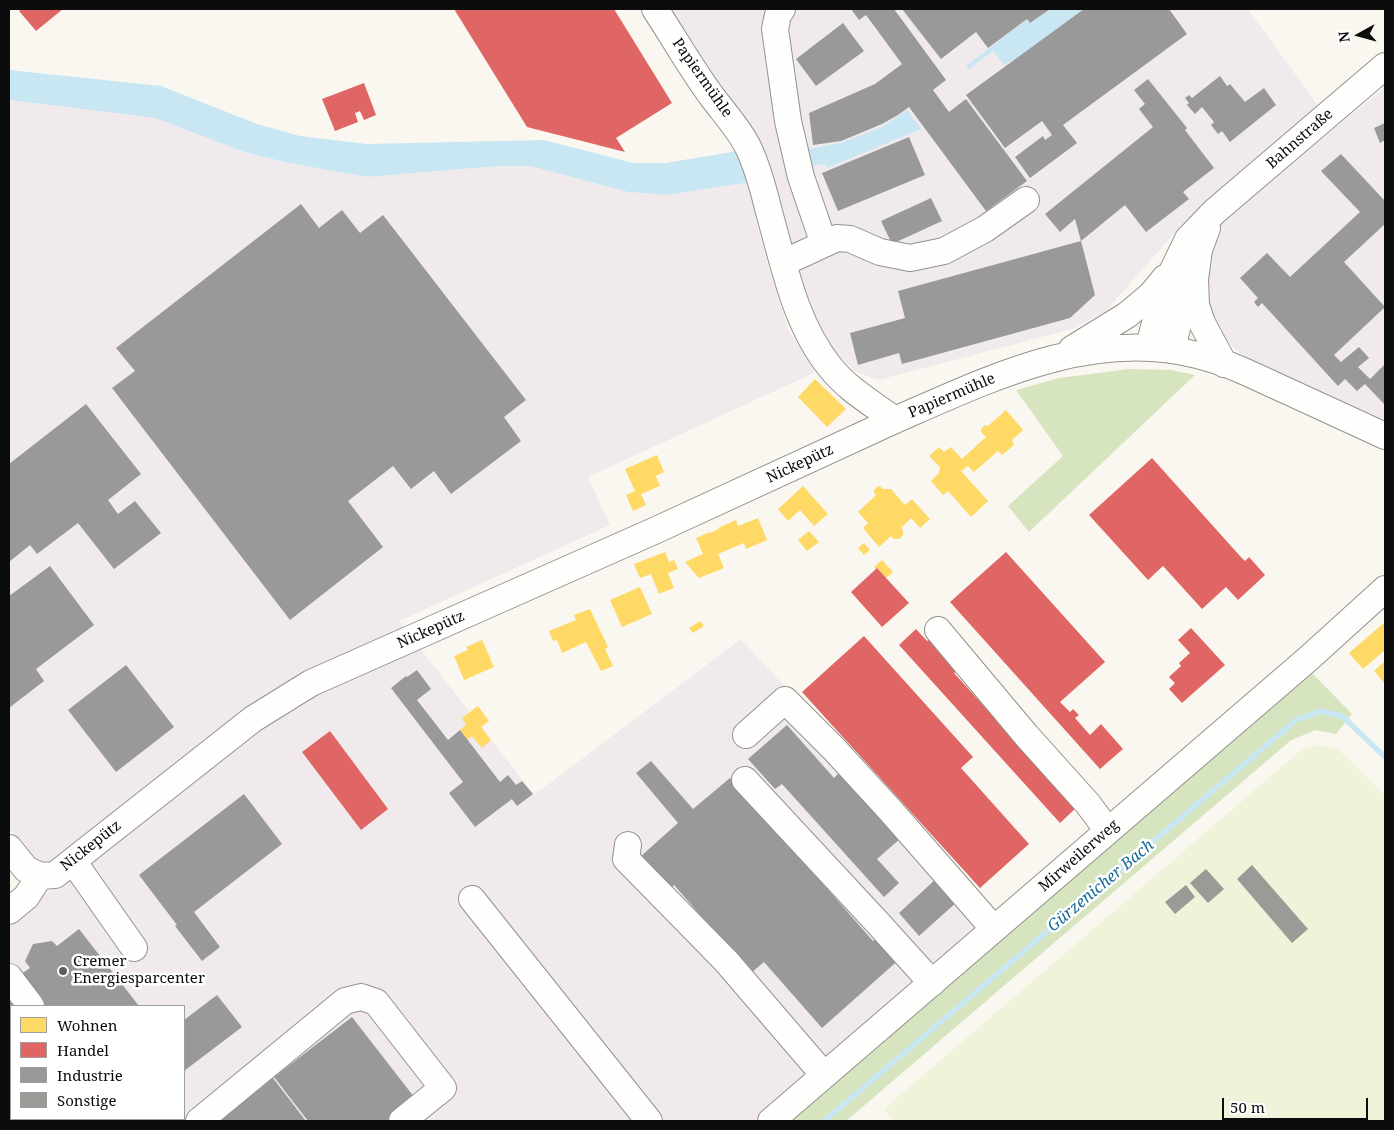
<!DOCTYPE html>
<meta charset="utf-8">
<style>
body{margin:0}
#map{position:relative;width:1394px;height:1130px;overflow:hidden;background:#faf7f0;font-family:"Noto Serif",serif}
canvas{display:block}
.frame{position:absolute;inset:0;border:10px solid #0c0c0c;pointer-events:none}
.legend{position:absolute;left:10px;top:1005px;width:175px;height:115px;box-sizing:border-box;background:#fff;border:1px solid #9e9e9e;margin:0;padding:6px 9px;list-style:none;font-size:15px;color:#0c0c0c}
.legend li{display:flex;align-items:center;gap:10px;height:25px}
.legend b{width:25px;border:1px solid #9e9e9e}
.north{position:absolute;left:1334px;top:10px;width:50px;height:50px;-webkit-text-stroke:4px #fff;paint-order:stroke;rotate:263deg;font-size:14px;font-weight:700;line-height:20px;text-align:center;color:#0c0c0c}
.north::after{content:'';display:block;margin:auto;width:18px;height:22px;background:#0c0c0c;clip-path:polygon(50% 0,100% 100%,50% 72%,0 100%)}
.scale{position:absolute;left:1222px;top:1098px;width:146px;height:22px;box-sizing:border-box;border:2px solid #0c0c0c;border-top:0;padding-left:6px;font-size:15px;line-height:18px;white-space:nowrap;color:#0c0c0c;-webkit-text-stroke:4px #fff;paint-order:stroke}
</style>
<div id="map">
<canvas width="1394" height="1130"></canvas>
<div class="frame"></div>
<ul class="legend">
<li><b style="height:14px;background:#ffd966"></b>Wohnen</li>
<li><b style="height:14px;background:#e06666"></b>Handel</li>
<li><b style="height:14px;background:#999"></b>Industrie</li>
<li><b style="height:14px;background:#9c9a96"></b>Sonstige</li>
</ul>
<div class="north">N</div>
<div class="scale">50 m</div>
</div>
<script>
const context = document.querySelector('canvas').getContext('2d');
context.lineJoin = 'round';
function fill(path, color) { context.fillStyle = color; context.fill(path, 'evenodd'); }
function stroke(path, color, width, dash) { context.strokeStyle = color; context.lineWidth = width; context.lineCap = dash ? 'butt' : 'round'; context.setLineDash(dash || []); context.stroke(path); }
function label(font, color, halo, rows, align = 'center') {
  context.font = font + ' "Noto Serif",serif'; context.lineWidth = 5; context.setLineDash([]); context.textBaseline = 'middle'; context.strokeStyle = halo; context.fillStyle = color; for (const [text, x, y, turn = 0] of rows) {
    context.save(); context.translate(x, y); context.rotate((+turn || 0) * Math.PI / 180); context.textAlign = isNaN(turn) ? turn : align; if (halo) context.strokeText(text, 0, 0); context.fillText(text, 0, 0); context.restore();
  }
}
fill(new Path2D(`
 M668 9H1248L1319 107 1186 220 1106 311 1072 329 879 380 854 371 825 341 802 279 759 144Z
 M1385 87V420L1258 364 1240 353 1224 339 1207 305 1206 251 1221 221Z
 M9 100 155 118 247 153 289 163 367 177 499 166H530L628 192 667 195 751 182 756 221 768 266 788 329 816 372 588 477 610 525 399 621 534 795 741 639 997 916 755 1121H9V922L54 888 9 829ZM11 1006H184V1119H11Z`), '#f1eaed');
fill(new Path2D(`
 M1129 369 1171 370 1195 375 1029 532 1008 506 1063 456 1016 390 1059 378Z
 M1312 673 1352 714 1336 734 1315 730 1290 741 846 1121H790Z`), '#d6e5bf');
fill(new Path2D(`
 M1319 745 1339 750 1385 795V1121H894L884 1109 1300 751Z`), '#eef3da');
fill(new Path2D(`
 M1050 9H1084L1014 60V62L1012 60 1004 65 993 51 969 69 966 66 1027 19 1030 23Z
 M9 70 161 86 257 124 300 136 367 144 544 140 633 163H665L738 151 751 182 667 195 628 192 530 166H499L367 177 289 163 247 153 155 118 9 100Z
 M907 110 921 129 827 168 825 164 806 167 803 150 841 143 882 127Z`), '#c8e7f3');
fill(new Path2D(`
 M815 379 846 409 827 427 798 397Z
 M1006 410 1023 430 1012 440 1014 445 1002 455 998 451 974 472 968 466 961 471 988 501 971 517 948 491 943 495 931 481 939 473 940 467 929 456 939 447 944 452 951 447 962 459 986 437 981 432V429L985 425 988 426Z
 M657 455 664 472 656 476 660 486 641 494 646 505 633 511 626 495 635 491 625 469Z
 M803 486 828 514 814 526 800 510 788 521 778 509Z
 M878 486 881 487 883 489H891L905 505 912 499 930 519 920 528 911 518 901 528 903 531V535L899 539H894L891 536 879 547 863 528 868 523 858 512 876 495 874 492V490Z
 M758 518 767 540 746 549 744 543 718 554 724 568 699 578 685 562 703 554 696 538 710 532V533L719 529 718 528 736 520 738 526Z
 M809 531 819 542 807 551 798 540Z
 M864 543 870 550 864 555 858 548Z
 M665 552 669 562 674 560 678 569 668 573 674 588 659 594 651 574 640 578 634 564Z
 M882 560 893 572 886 578 877 568 876 569 874 567Z
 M640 587 652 614 622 627 610 600Z
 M590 609 608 647 605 649 613 666 601 671 586 642 562 653 557 640 553 641 549 631 576 620 574 615Z
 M700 621 704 626 693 633 689 628Z
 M1385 622V650L1363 669 1349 653Z
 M482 640 494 667 464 680 454 656 468 650 466 647Z
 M1385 661V684L1374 671Z
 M478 706 489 721 481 727 491 740 482 748 472 736 467 740 460 730 466 725 462 718Z`), '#ffd966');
fill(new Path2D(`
 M22 9H63L36 31 19 11Z
 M454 9H614L672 103 616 138 625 152 527 127Z
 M364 83 376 115 364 120 360 111 355 113 358 122 335 131 322 99Z
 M1152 458 1240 556 1245 561 1249 557 1265 575 1238 600 1226 587 1202 609 1163 566 1148 580 1089 515Z
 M1006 552 1105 662 1060 702 1070 712 1073 709 1079 715 1075 718 1090 735 1101 724 1123 749 1100 769 950 602Z
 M877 568 909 603 882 627 851 592Z
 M1191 628 1225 665 1182 703 1169 689 1175 683 1169 677 1181 666 1179 663 1190 653 1178 640Z
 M916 629 927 641 929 640 957 671 954 673 1076 808 1060 823 899 645Z
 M864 636 973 757 961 768 1029 844 980 888 802 692Z
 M330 731 388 809 361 830 302 752Z`), '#e06666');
fill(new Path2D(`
 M851 9H894L946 80 933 90 949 112 966 99 1027 181 986 211 909 107 898 115 882 124 841 141 813 145 809 113 875 84 902 64 866 15 859 20Z
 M902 9H1050L1030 23 1027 19 988 48 976 32 941 59Z
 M1084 9H1169L1187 34 1063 125 1077 143 1030 178 1015 157 1043 136 1045 140 1052 135 1042 121 1005 148 966 95Z
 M843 23 864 51 816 86 796 59Z
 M1220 76 1227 86 1230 84 1245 102 1264 88 1276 105 1230 142 1222 131 1218 134 1211 125 1214 122 1202 107 1195 114 1187 105 1189 103 1185 98 1189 95 1192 98Z
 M1148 79 1187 128 1185 130 1214 168 1183 192 1189 199 1146 232 1125 205 1081 241 1095 295 1070 318 902 364 899 353 858 365 850 333 905 318 898 291 1081 241 1075 219 1060 232 1045 214 1153 127 1139 109 1145 104 1134 90Z
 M1385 123V140L1380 143 1374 128Z
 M909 137 925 175 838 211 822 173Z
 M1341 154 1385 201V224L1344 262 1385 307 1334 355 1341 362 1359 347 1369 358 1358 367 1370 379 1385 364V405L1365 384 1357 391 1345 379 1338 386 1262 303 1258 307 1254 302 1258 298 1240 278 1267 253 1290 277 1360 212 1321 171Z
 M931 198 942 221 892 244 881 221Z
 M301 204 319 228 342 210 360 233 383 215 526 400 504 417 521 441 451 494 434 471 411 489 393 466 348 501 383 547 290 620 112 388 135 371 116 348Z
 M86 404 141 474 108 500 118 514 135 501 161 533 114 569 78 523 37 554 30 545 9 562V464Z
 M50 566 94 625 36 669 44 681 9 708V596Z
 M126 665 174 727 116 772 68 710Z
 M417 670 431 689 417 700 448 740 460 730 500 782 508 775 516 785 522 781 533 794 517 806 512 799 475 827 449 793 463 782 391 688 406 676 407 677Z
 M787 725 834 778 841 771 901 838 877 859 899 883 884 897 782 784 775 789 748 759Z
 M651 761 693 809 730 778 873 941 881 934 902 957 822 1028 764 962 751 973 674 885 669 890 640 857 678 823 636 773Z
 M244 794 282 844 194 912 220 947 202 961 175 926 177 925 139 875Z
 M937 878 958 901 919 936 899 913Z
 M79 929 139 1006H45L21 974 30 968 25 961 33 944 52 941 57 946Z
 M9 987 23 1006H11V1051L9 1048Z
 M217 995 242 1027 184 1071V1020Z
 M352 1017 418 1102 393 1121H308L274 1077Z
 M273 1078 306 1121H216Z`), '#999');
stroke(new Path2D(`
 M824 1121 1296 720 1321 711 1342 716 1385 757`), '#c8e7f3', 5.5);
fill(new Path2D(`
 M1252 865 1308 929 1292 943 1237 879Z
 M1206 869 1224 889 1208 903 1190 883Z
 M1186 885 1195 897 1175 914 1165 902Z`), '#9c9a96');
const minor = new Path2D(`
 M655 9C674 38 692 70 713 98 725 114 739 129 748 147 758 168 764 191 769 212 784 265 795 324 830 367 847 389 873 404 895 420 989 379 1091 328 1197 355 1228 362 1256 377 1285 390 1318 405 1352 421 1385 436
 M782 9 778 15 775 29 788 121 801 177 824 244
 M1207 228 1199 250 1195 279 1196 305 1202 323 1224 364
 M783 263 837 238 850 239 880 252 910 258 944 251 985 229 1026 200
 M1149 347 1162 295 1173 270 1188 239 1214 212 1385 66
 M1072 349 1127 315 1151 295 1165 278
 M1172 350 1188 280
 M938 630 1026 735 1088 804 1108 831
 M746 735 785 700 834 749 890 810 994 929
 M745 780 876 921 932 983
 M628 845 626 859 726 961 824 1075
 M9 848 26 869 40 876 55 875 253 719 311 683 654 531 895 420
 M73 861 134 948
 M472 899 649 1121
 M9 911 26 897 40 876
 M9 977 31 1006
 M199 1121 345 1001 361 997 376 1002 443 1088 402 1121
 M771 1121 1309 658 1385 589`);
stroke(minor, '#93928f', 28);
stroke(minor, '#fefefd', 26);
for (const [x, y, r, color] of [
 [63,971,5,"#5f5e5c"]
]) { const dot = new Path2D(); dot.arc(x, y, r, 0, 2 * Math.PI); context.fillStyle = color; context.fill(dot); stroke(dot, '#fff', 2); }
label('15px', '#0c0c0c', '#fff', [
 ["Papiermühle",702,78,55],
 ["Bahnstraße",1300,139,-41],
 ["Papiermühle",952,396,-23],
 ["Nickepütz",800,464,-25],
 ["Nickepütz",431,630,-24],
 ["Nickepütz",91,846,-38],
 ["Mirweilerweg",1079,856,-41]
]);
label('15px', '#0c0c0c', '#fff', [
 ["Cremer",73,962],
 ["Energiesparcenter",73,979]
], 'left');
label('italic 16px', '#1a6b99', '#fff', [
 ["Gürzenicher Bach",1101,886,-40]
]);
</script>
